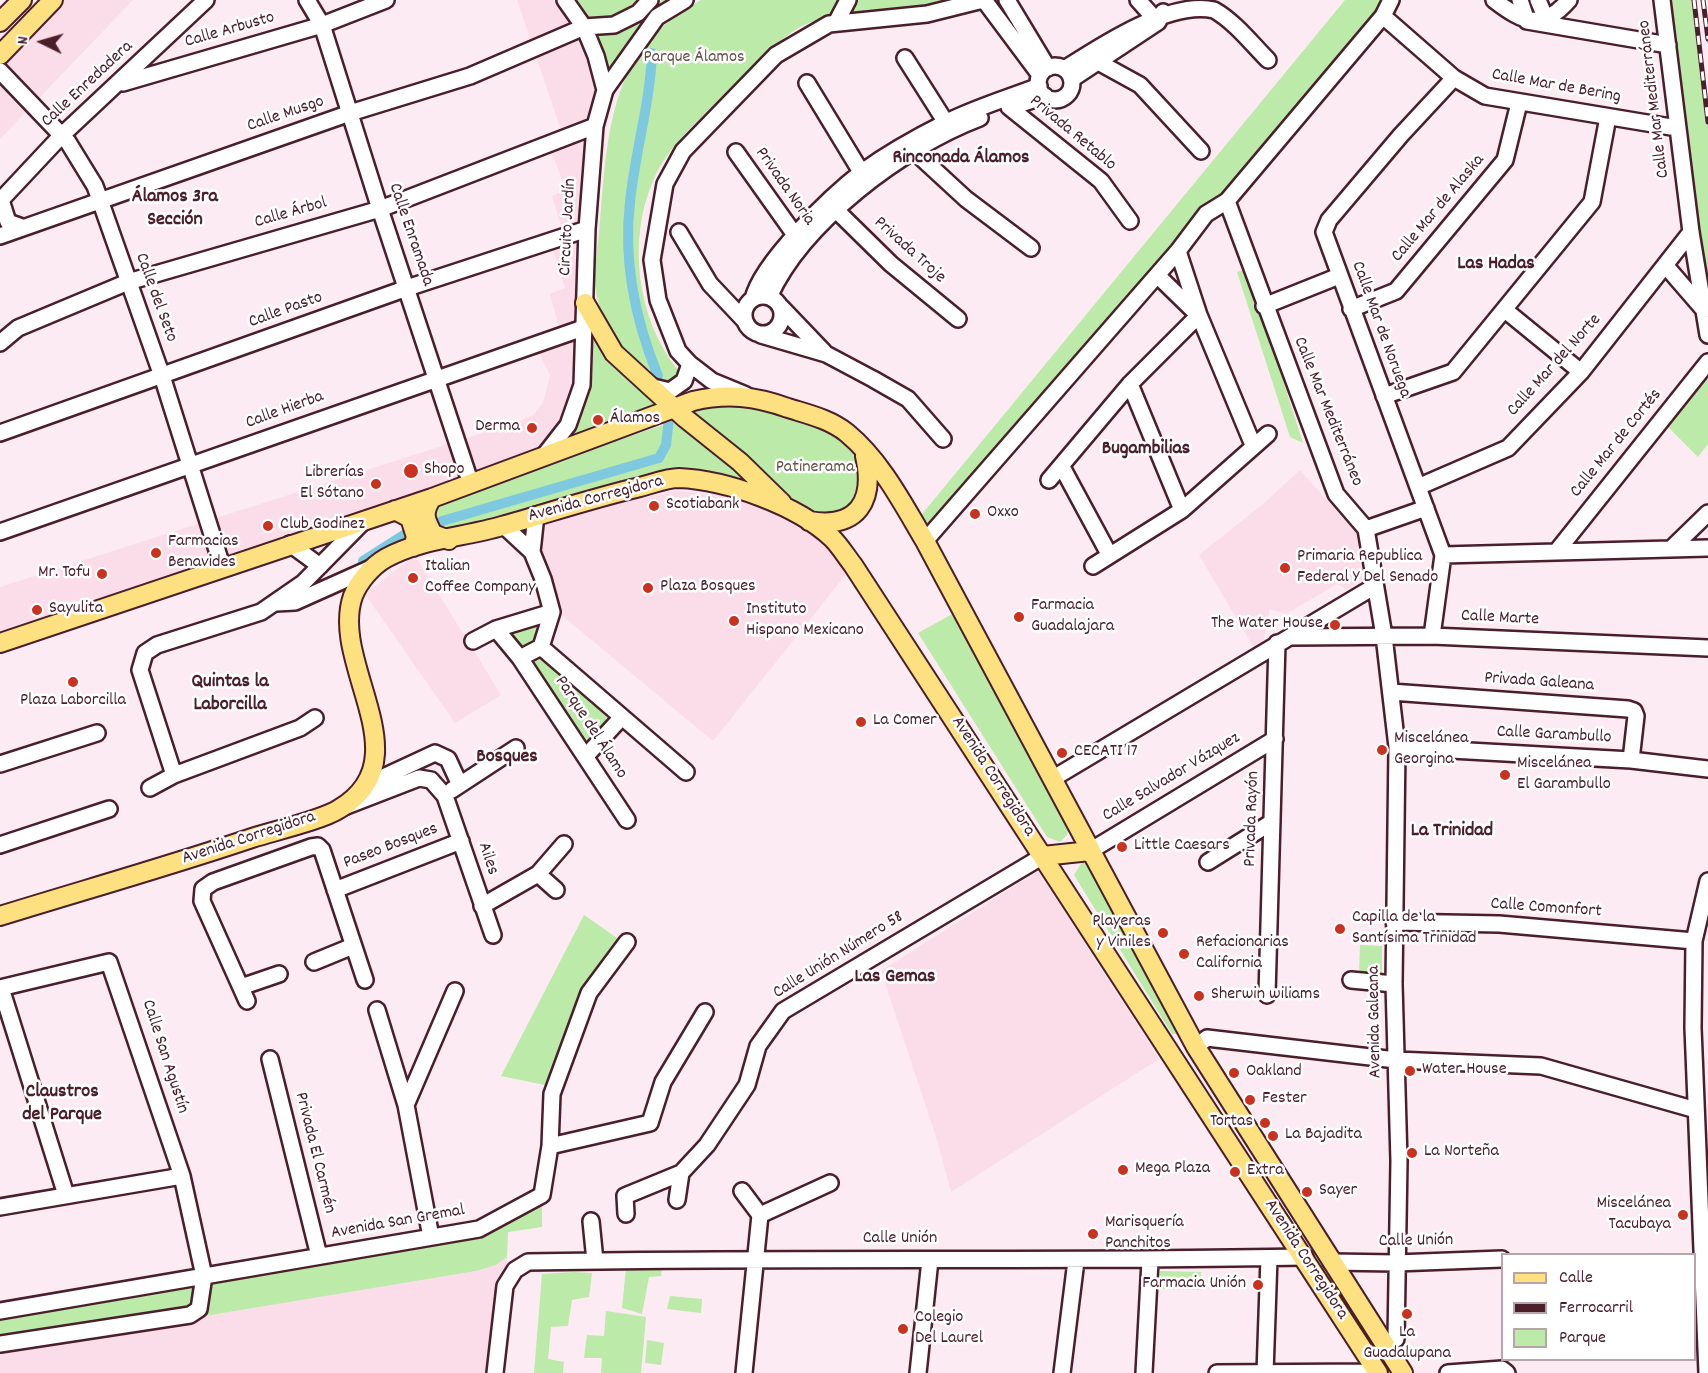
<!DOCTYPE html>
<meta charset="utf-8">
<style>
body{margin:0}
#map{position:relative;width:1708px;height:1373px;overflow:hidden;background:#fcebf2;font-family:Dekko,sans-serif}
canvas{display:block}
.legend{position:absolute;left:1501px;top:1253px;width:195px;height:108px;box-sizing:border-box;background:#fff;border:2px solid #b7a5aa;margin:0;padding:8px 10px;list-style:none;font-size:18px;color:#4a1f2b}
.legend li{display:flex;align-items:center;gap:12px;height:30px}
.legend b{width:30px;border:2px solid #b7a5aa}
.north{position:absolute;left:12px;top:12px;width:60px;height:60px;-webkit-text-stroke:4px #fff;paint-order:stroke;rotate:275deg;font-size:16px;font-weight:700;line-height:24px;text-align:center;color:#4a1f2b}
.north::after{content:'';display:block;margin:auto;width:21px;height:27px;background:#4a1f2b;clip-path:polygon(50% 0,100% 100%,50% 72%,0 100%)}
</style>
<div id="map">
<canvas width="1708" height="1373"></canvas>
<ul class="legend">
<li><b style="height:8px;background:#fde080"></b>Calle</li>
<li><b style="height:8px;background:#4a1f2b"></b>Ferrocarril</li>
<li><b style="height:16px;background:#bceaa8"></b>Parque</li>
</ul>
<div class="north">N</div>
</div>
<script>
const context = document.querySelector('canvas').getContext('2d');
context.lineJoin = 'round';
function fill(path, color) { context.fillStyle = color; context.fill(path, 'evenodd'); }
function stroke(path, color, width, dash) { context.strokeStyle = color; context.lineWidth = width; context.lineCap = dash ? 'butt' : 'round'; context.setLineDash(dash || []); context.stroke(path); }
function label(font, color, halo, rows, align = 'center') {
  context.font = font + ' Dekko,sans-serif'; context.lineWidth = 5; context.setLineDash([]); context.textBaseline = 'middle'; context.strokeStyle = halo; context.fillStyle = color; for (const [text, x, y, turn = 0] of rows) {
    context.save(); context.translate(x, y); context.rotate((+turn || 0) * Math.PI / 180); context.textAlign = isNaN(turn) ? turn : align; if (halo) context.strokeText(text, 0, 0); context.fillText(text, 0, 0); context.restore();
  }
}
fill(new Path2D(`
 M53 0H133L0 139V55Z
 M517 0H565L605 90 582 385 543 457 0 643V587L517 422 533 415 543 403 550 375 539 353 564 346 550 294 565 288 553 250 567 245 552 196 566 190 546 137 561 130Z
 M1300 470 1359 536 1364 581 1346 589 1337 584 1286 614 1270 609 1263 642 1254 648 1199 555 1263 504Z
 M676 491 726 495 770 508 803 525 826 545 847 573 713 741 558 612 538 546 539 523 573 511Z
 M410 559H417L501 695 455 723 365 594Z
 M1038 871 1159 1059 951 1192 938 1143 881 971Z
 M507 1257 495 1373H0V1350L476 1271 496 1265Z`), '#fadde9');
fill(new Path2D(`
 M576 0H637L616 18 591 21Z
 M662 0H679L609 77 593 31 627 29Z
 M701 0H840C835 17 814 20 800 27 790 33 780 41 771 49 756 62 743 77 729 91 702 117 668 145 653 181 627 241 637 319 678 370L676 379 669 385C640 378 606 329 598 301 592 280 597 254 599 233 604 178 605 118 630 68 646 37 671 17 701 0Z
 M852 0H960L925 8 847 14Z
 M1345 0H1386L1379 12 1227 197 1203 208 926 533 918 519Z
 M1662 0H1694L1708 122V335Z
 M1247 269 1303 443 1290 437 1237 272Z
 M590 321 660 405 558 447 587 381Z
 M1708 373V444L1698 457 1665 424Z
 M713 396 824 420 864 450 868 491 829 524 768 495 670 472 448 532 431 518 437 501 684 418 674 407Z
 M954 613 1070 824 1067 835 1060 842 1047 837 918 633Z
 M544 619 538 647 610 721 584 747 503 629Z
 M1084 859 1180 1034H1172L1074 875Z
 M584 915 620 940 574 1009 545 1085 501 1076Z
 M1360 945 1382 946V976H1359Z
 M542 1195V1227L508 1232 507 1257 496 1265 476 1271 0 1350V1311L479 1229Z
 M662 1267 661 1276 649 1277 642 1314 622 1308 626 1268Z
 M1160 1271 1201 1272V1290L1160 1289Z
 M574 1272 592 1273 589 1297 572 1300 568 1326 551 1327 548 1359 564 1362 563 1373H534L542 1274Z
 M670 1296 702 1299 701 1313 667 1309Z
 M606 1311 646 1317 641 1373H601L602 1358H584L587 1335 604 1336Z
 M647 1340 664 1343 661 1365 645 1363Z`), '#bceaa8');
stroke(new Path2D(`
 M652 53C650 104 635 152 630 202 623 261 636 322 658 376
 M442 521 659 458 666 445 669 418
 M363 561 407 533`), '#7fc9e0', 10);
const minor = new Path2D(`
 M307 0 322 25 380 209 471 484
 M984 0 1040 75
 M1007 0 1048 68
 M1138 0 1156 20
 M1494 0C1524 23 1542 31 1569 0
 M1520 0 1527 21 1668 45
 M1538 0 1546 19
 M1662 0 1691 232 1708 335
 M1383 16 1454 78 1485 96 1677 128
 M837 21 848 0
 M905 58 950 129
 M1100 63 1140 85 1201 151
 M1038 83a17 17 0 1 1 34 0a17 17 0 1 1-34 0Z
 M1066 68C1102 45 1170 0 1214 10 1234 21 1252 44 1268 60
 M0 71 68 142 95 186 162 376 222 566
 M1072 79 1158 22 1163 12
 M123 83 322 25 386 0
 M807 83 866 180
 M605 90 657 17 685 0
 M1014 106 1045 96
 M1009 107 1101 181 1130 221
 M736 152 800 242
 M915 152 966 199 1031 248
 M1 200 8 222 22 227
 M0 201 61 136 206 0
 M1227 201 1336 494 1366 529 1384 636 1397 747 1394 984 1399 1161 1396 1339
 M836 210 891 264 958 319
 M679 232 710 284 744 320
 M0 236 350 113 470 76 584 27 614 25 638 13 650 0
 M1178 251 1199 315 1253 445
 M1665 265 1704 310
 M1157 275 1196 313
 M744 315a19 19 0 1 1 38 0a19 19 0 1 1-38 0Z
 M769 297C803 222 903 147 980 118
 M753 299C761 263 832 195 862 172 887 154 917 137 945 123 974 108 1008 98 1039 86
 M1264 306 1339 276
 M781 307 824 352
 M1351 309 1396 291 1505 160 1519 103
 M1505 310 1581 372
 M761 335 826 354 873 379 908 399 943 439
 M0 343 18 328 128 282 380 209 595 126
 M1130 384 1182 510
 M649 386 670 391 684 381 690 364
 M746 395 712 381 690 364 678 351 658 300 652 260 665 184 683 151 776 55 829 24 927 14 983 0
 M1384 396 1453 372 1592 202 1608 117
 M0 433 407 288 587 229
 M543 457 568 425 582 385 587 229 595 126 605 90 596 56 584 27 565 0
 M1062 467 1109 554
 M1049 480 1130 384 1199 315
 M1418 487 1508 448 1581 372 1691 232
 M504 526 532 552 543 579 552 612 541 647 520 658
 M1366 529 1426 508
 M0 532 583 328
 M925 541 1178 251 1206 214 1227 201 1383 16 1391 0
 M290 544 320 566
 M1672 548 1708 513
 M1557 551 1708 362
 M532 552 536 515
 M1443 555 1708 548
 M1093 566 1182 510 1268 434
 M276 603 295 602 371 568
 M496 629 520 658 627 820
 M1432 636 1443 555 1324 232 1329 220 1401 135 1454 78
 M1290 637 1432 636 1708 648
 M473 641 496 629 552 612
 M541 647 686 772
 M1391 692 1628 709 1634 711 1636 716 1631 760
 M1397 747 1631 760 1708 769
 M586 756 622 717
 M0 764 97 733
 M174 775 140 670 145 653 157 645 261 612 303 583 364 521
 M1052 779 1375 586
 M366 785 435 753 448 759 459 783
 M150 788 174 775 300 728 315 718
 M452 790 516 748
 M344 807 419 778 431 780 445 796 493 935
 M0 845 109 809
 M1090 851 1275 739
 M1208 862 1272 822
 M538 874 564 844
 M335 890 461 841
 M482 906 538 874 556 890
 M1394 922 1499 924 1694 941
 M314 962 353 946
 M1351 980 1394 984
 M241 987 279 974
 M0 988 109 962 182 1176 204 1276 199 1309 190 1315 0 1344
 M1 988 66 1195
 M1267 995 1277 643
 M247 1001 202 901 203 889 213 882 311 847 318 846 322 850 365 980
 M377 1010 406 1105 431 1237
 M1196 1047 1207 1038 1396 1060 1541 1066 1696 1110
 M270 1059 319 1256
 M406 1105 455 991
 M550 1146 650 1123 663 1082 705 1012
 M742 1191 760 1215 744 1373
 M677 1200 681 1173 707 1145 747 1085 758 1046 783 1011 1043 856
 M0 1207 182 1176
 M626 1214 625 1196 681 1173
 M760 1215 830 1183
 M591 1221 595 1261
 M1331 1262 1396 1263 1502 1259
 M0 1311 479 1229 542 1195 550 1146 552 1094 589 993 627 942
 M495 1373 505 1286 515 1270 528 1262C787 1257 1046 1262 1305 1257
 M918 1373 930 1260
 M1062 1373 1076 1261
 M1144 1373 1150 1261
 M1217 1373 1370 1372 1376 1369
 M1265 1373 1269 1258
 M1448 1373 1502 1369 1507 1373
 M1707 1373 1693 1028 1694 941 1708 881`);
const major = new Path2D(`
 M0 22 22 0
 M0 55 53 0
 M585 303 614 353 685 418 740 462 782 503
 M432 498C422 513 425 519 433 534L449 540
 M395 510 410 518 416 537 413 547
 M809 521C858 529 875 501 865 456
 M0 643 432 498 693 401C727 393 755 396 788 408 807 414 830 419 847 433 881 461 903 504 925 541L1196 1047 1403 1373
 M1043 856 1090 851
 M0 916C84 890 169 866 252 838 274 831 322 820 339 809 424 759 329 664 353 596 359 581 372 566 386 558 420 539 465 537 502 526 548 513 593 498 640 487 652 484 667 478 679 478 726 480 797 505 832 538 840 546 846 556 853 565L1378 1373`);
stroke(minor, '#4a1f2b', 20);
stroke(major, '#4a1f2b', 22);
stroke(minor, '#fff', 15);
stroke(major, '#fde080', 18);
const rail = new Path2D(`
 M1694 0 1708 122
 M1703 0 1708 39`);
stroke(rail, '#4a1f2b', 5);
stroke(rail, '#fff', 3, [9]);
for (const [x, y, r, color] of [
 [598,420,6,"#c8321e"],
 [532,428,6,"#c8321e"],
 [411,471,8,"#c8321e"],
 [376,484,6,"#c8321e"],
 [654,506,6,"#c8321e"],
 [975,514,6,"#c8321e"],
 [268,526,6,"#c8321e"],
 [156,553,6,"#c8321e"],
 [1285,568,6,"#c8321e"],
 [102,574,6,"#c8321e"],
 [413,578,6,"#c8321e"],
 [648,588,6,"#c8321e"],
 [37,610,6,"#c8321e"],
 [1019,617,6,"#c8321e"],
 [734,621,6,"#c8321e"],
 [1335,625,6,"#c8321e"],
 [73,682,6,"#c8321e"],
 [861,722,6,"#c8321e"],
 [1382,750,6,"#c8321e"],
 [1062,753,6,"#c8321e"],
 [1505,775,6,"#c8321e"],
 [1122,847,6,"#c8321e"],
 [1340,929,6,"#c8321e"],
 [1163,933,6,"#c8321e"],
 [1184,954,6,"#c8321e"],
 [1199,996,6,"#c8321e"],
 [1410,1071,6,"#c8321e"],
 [1234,1073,6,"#c8321e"],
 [1250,1100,6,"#c8321e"],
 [1265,1123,6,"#c8321e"],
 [1273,1136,6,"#c8321e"],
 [1412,1153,6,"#c8321e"],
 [1123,1170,6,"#c8321e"],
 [1235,1172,6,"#c8321e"],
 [1307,1192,6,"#c8321e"],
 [1683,1215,6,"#c8321e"],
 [1093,1234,6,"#c8321e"],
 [1258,1285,6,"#c8321e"],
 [1407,1314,6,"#c8321e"],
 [903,1329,6,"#c8321e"]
]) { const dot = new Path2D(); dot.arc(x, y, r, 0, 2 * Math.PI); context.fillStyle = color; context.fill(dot); stroke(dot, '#fff', 2); }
label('18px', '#4a1f2b', '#fff', [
 ["Calle Arbusto",230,31,-16],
 ["Calle Enredadera",88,85,-43],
 ["Calle Mar de Bering",1556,87,10],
 ["Calle Mar Mediterráneo",1655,99,-97],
 ["Calle Musgo",286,115,-19],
 ["Privada Retablo",1072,134,40],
 ["Privada Noria",784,187,55],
 ["Calle Mar de Alaska",1439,209,-50],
 ["Calle Árbol",291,214,-16],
 ["Circuito Jardín",569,227,-87],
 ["Calle Enramada",410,235,71],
 ["Privada Troje",909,251,42],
 ["Calle del Seto",155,298,70],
 ["Calle Pasto",286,311,-20],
 ["Calle Mar de Noruega",1380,330,70],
 ["Calle Mar del Norte",1555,366,-48],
 ["Calle Hierba",285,411,-20],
 ["Calle Mar Mediterráneo",1327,412,68],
 ["Calle Mar de Cortés",1617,444,-51],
 ["Avenida Corregidora",596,500,-15],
 ["Calle Marte",1500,619,3],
 ["Privada Galeana",1539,683,4],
 ["Parque del Álamo",590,728,57],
 ["Calle Garambullo",1554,736,3],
 ["Avenida Corregidora",992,777,57],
 ["Calle Salvador Vázquez",1172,778,-31],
 ["Privada Rayón",1253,819,-88],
 ["Avenida Corregidora",249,839,-18],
 ["Paseo Bosques",391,847,-21],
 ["Ailes",487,859,72],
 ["Calle Comonfort",1546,909,4],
 ["Calle Unión Número 58",839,956,-32],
 ["Avenida Galeana",1376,1022,-91],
 ["Calle San Agustín",164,1057,72],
 ["Privada El Carmén",314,1153,76],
 ["Avenida San Gremal",398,1223,-10],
 ["Calle Unión",900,1240],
 ["Calle Unión",1416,1242,-1],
 ["Avenida Corregidora",1305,1260,57]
]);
label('18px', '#66524a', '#fff', [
 ["Parque Álamos",694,59],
 ["Patinerama",815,469]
]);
label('18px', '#4a1f2b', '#fff', [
 ["Álamos",610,420],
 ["Derma",520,428,"right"],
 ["Shopo",424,471],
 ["Librerías",364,474,"right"],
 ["El Sótano",364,495,"right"],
 ["Scotiabank",666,506],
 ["Oxxo",987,514],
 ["Club Godinez",280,526],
 ["Farmacias",168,543],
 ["Benavides",168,564],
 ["Primaria Republica",1297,558],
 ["Federal Y Del Senado",1297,579],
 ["Italian",425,568],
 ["Coffee Company",425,589],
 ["Mr. Tofu",90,574,"right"],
 ["Plaza Bosques",660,588],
 ["Farmacia",1031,607],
 ["Guadalajara",1031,628],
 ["Sayulita",49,610],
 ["Instituto",746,611],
 ["Hispano Mexicano",746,632],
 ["The Water House",1323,625,"right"],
 ["Plaza Laborcilla",73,702,"center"],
 ["La Comer",873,722],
 ["Miscelánea",1394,740],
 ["Georgina",1394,761],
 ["CECATI 17",1074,753],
 ["Miscelánea",1517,765],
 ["El Garambullo",1517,786],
 ["Little Caesars",1134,847],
 ["Capilla de la",1352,919],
 ["Santísima Trinidad",1352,940],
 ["Playeras",1151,923,"right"],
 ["y Viniles",1151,944,"right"],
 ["Refacionarias",1196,944],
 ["California",1196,965],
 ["Sherwin wiliams",1211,996],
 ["Water House",1422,1071],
 ["Oakland",1246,1073],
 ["Fester",1262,1100],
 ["Tortas",1253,1123,"right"],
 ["La Bajadita",1285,1136],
 ["La Norteña",1424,1153],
 ["Mega Plaza",1135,1170],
 ["Extra",1247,1172],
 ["Sayer",1319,1192],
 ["Miscelánea",1671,1205,"right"],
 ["Tacubaya",1671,1226,"right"],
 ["Marisquería",1105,1224],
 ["Panchitos",1105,1245],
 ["Farmacia Unión",1246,1285,"right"],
 ["Colegio",915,1319],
 ["Del Laurel",915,1340],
 ["La",1407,1334,"center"],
 ["Guadalupana",1407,1355,"center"]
], 'left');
label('bold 20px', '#4a1f2b', '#fff', [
 ["Rinconada Álamos",961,159],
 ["Álamos 3ra",175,198],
 ["Sección",175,221],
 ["Las Hadas",1496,265],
 ["Bugambilias",1146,450],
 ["Quintas la",230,683],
 ["Laborcilla",230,706],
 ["Bosques",507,758],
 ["La Trinidad",1452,832],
 ["Las Gemas",895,978],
 ["Claustros",62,1093],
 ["del Parque",62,1116]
]);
</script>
